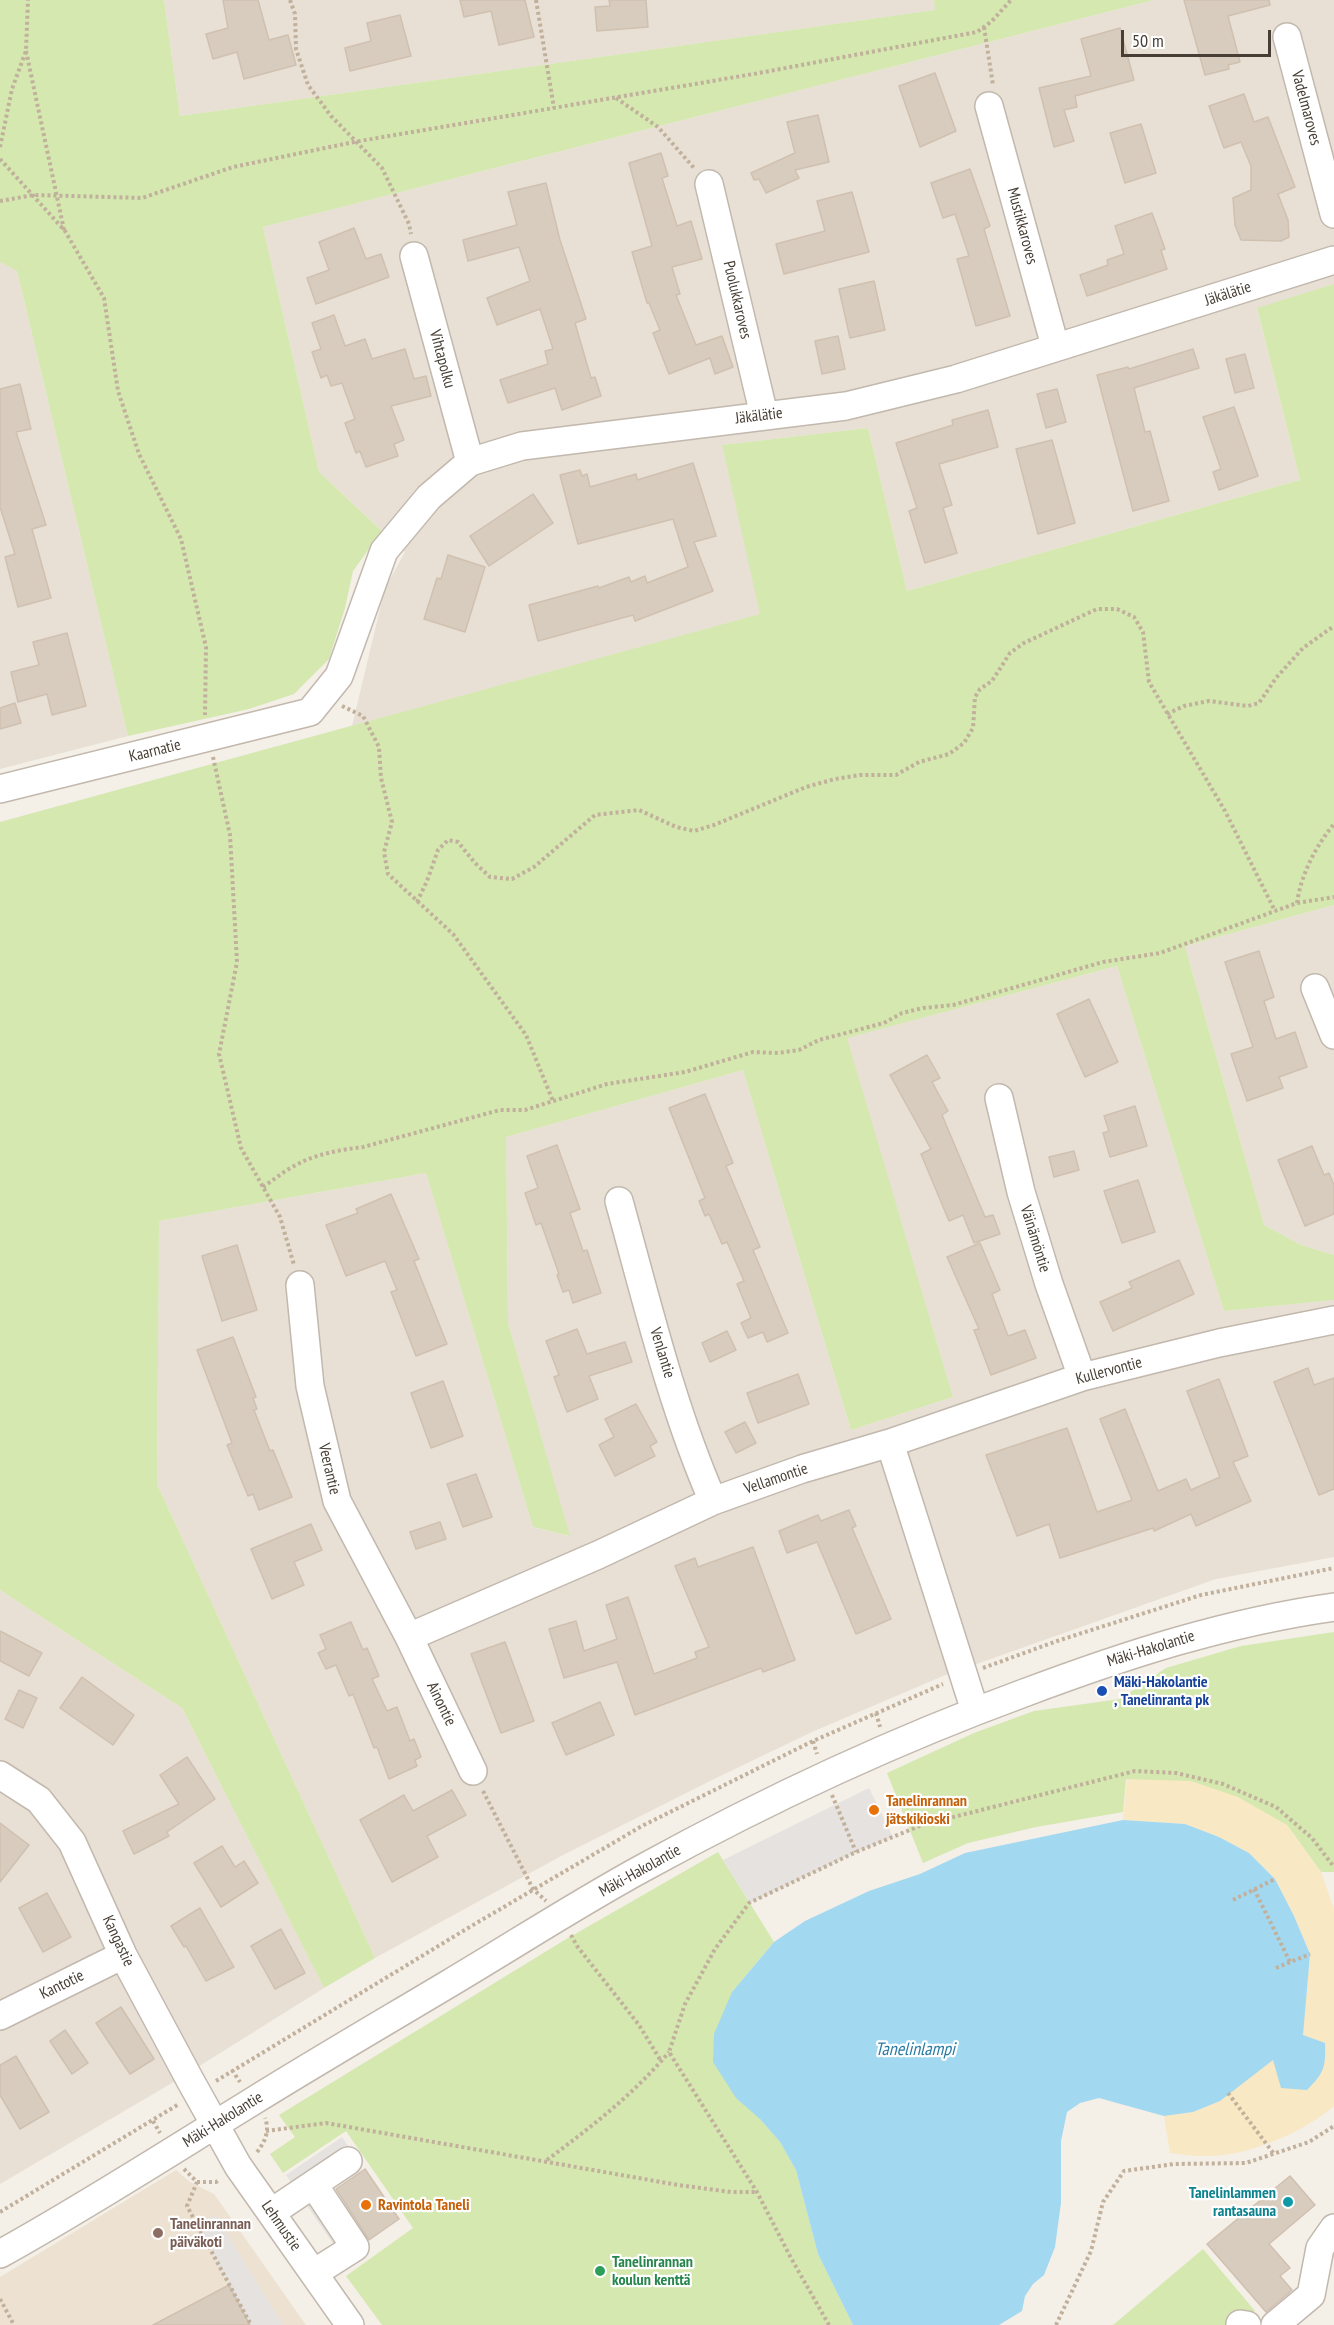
<!DOCTYPE html>
<meta charset="utf-8">
<style>
body{margin:0}
#map{position:relative;width:1334px;height:2325px;overflow:hidden;background:#f4efe7;font-family:"PT Sans Narrow",sans-serif}
canvas{display:block}
.scale{position:absolute;left:1121px;top:30px;width:150px;height:27px;box-sizing:border-box;border:3px solid #473f36;border-top:0;padding-left:8px;font-size:18px;line-height:21px;white-space:nowrap;color:#473f36;-webkit-text-stroke:4px #fff;paint-order:stroke}
</style>
<div id="map">
<canvas width="1334" height="2325"></canvas>
<div class="scale">50 m</div>
</div>
<script>
const context = document.querySelector('canvas').getContext('2d');
context.lineJoin = 'round';
function fill(path, color) { context.fillStyle = color; context.fill(path, 'evenodd'); }
function stroke(path, color, width, dash) { context.strokeStyle = color; context.lineWidth = width; context.lineCap = dash ? 'butt' : 'round'; context.setLineDash(dash || []); context.stroke(path); }
function label(font, color, halo, rows, align = 'center') {
  context.font = font + ' "PT Sans Narrow",sans-serif'; context.lineWidth = 4.5; context.setLineDash([]); context.textBaseline = 'middle'; context.strokeStyle = halo; context.fillStyle = color; for (const [text, x, y, turn = 0] of rows) {
    context.save(); context.translate(x, y); context.rotate((+turn || 0) * Math.PI / 180); context.textAlign = isNaN(turn) ? turn : align; if (halo) context.strokeText(text, 0, 0); context.fillText(text, 0, 0); context.restore();
  }
}
fill(new Path2D(`
 M164 0H934L936 10 180 116Z
 M1154 0H1334V284L1257 309 1300 480 907 591 868 428 722 445 761 614 352 726 385 588 405 552 319 472 263 227Z
 M0 262 17 271 128 736 0 769Z
 M1334 905V1255L1301 1245 1264 1225 1185 946Z
 M1117 966 1224 1311 1334 1300V1557L1216 1579 943 1676 812 1732 714 1779 563 1855 375 1958 157 1484 159 1221 426 1173 533 1527 569 1536 508 1323 506 1137 743 1070 851 1430 953 1397 846 1038Z
 M0 1590 182 1708 324 1988 177 2080 0 2184Z`), '#e8e0d5');
fill(new Path2D(`
 M176 2170 190 2182 214 2194 306 2325H0V2277Z`), '#ede2d1');
fill(new Path2D(`
 M0 0H164L180 116 935 10 934 0H1154L263 227 319 472 382 531 353 571 345 608 329 659 294 694 249 709 128 736 17 271 0 262Z
 M1334 284V905L1185 946 1264 1225 1301 1245 1334 1255V1300L1224 1311 1117 966 847 1038 953 1397 851 1430 743 1070 506 1137 508 1323 570 1536 533 1527 426 1173 159 1221 157 1484 375 1958 324 1988 182 1708 0 1590V822L760 614 722 445 868 428 907 591 1300 480 1257 308Z
 M1334 1632V1872H1321L1287 1825 1126 1779 1123 1812 1036 1827 968 1843 923 1863 887 1773 974 1733 1034 1711 1120 1699 1166 1668 1241 1646Z
 M718 1852 774 1942 732 1992 760 2119 780 2142 796 2170 818 2254 853 2325H382L346 2276 413 2228 346 2131 283 2173 270 2154 295 2137 279 2115 563 1941Z
 M1203 2249 1255 2311 1239 2325H1113Z`), '#d4e8b0');
fill(new Path2D(`
 M1127 1779 1191 1781 1238 1797 1287 1825 1321 1872 1334 1909V2106C1303 2133 1244 2158 1203 2156 1192 2156 1181 2154 1170 2153L1164 2116 1193 2112 1220 2101 1302 2036 1310 1954 1294 1916 1275 1879 1249 1853 1219 1837 1185 1824 1123 1820Z`), '#f8e8c3');
fill(new Path2D(`
 M869 1788 893 1837 856 1852 750 1903 723 1860Z
 M342 2137 359 2163 326 2185 369 2249 347 2264 286 2175Z
 M216 2216 283 2325H250L195 2221Z`), '#e5e2df');
fill(new Path2D(`
 M1123 1820 1185 1824 1219 1837 1249 1853 1275 1879 1294 1916 1310 1954 1303 2035 1325 2043C1326 2067 1324 2073 1307 2090L1281 2088 1273 2060 1220 2101 1193 2112 1164 2116 1099 2098 1080 2103 1067 2112 1061 2141V2203L1055 2247 1044 2275 1033 2284 1025 2296 1022 2311 999 2325H853L818 2254 796 2170 780 2142 760 2119 736 2098 713 2062 714 2034 732 1992 774 1942 805 1921 869 1891 920 1874 965 1853Z`), '#a3d8f1');
const building = new Path2D(`
 M223 0H258L269 40 288 35 296 65 244 79 237 52 213 59 206 34 228 28Z
 M460 0H525L534 37 499 45 491 11 464 17Z
 M609 0H646L648 27 597 31 595 7 610 6Z
 M1184 0H1269L1270 5 1228 16 1240 62 1228 65 1229 69 1205 75Z
 M400 15 411 56 350 71 345 48 371 41 367 23Z
 M1120 28 1134 80 1075 96 1077 107 1064 110 1074 141 1054 147 1039 88 1091 76 1081 39Z
 M935 73 956 131 920 147 899 86Z
 M1244 94 1254 122 1268 117 1295 187 1278 194 1288 220 1289 237 1281 241 1241 240 1235 225 1233 198 1251 190V166L1241 142 1224 148 1209 106Z
 M818 115 829 162 795 170 799 178 766 193 759 179 754 180 751 173 795 153 787 122Z
 M1141 124 1156 173 1125 183 1110 133Z
 M661 153 668 176 662 178 677 226 691 221 702 259 672 267 680 294 676 295 696 345 722 336 733 367 715 374 710 358 669 374 653 333 660 330 649 303H647L632 252 652 246 629 163Z
 M970 169 990 226 984 229 1010 316 976 326 957 259 969 256 955 214 943 218 931 183Z
 M546 183 560 240 586 319 575 323 591 378 595 377 601 396 562 410 555 388 508 403 500 380 548 364 545 351 553 349 540 309 497 325 487 298 530 281 519 247 468 261 463 240 517 225 508 192Z
 M852 192 869 252 784 274 776 244 825 231 817 201Z
 M1152 213 1165 249 1161 250 1167 269 1087 296 1080 275 1108 265 1107 260 1124 254 1115 226Z
 M354 228 366 259 381 254 389 277 316 304 307 278 329 270 319 242Z
 M874 281 885 330 850 338 839 289Z
 M334 315 345 346 365 339 372 359 405 349 414 379 426 376 431 396 391 406 404 440 394 444 398 456 366 467 360 451 356 453 345 423 355 419 342 383 331 386 327 375 321 378 312 352 321 349 312 323Z
 M838 336 845 369 822 374 815 341Z
 M1193 349 1199 368 1134 388 1145 432 1150 431 1169 501 1133 511 1097 375 1128 367 1129 369Z
 M1245 354 1254 388 1235 393 1226 359Z
 M20 384 31 429 16 432 46 525 32 529 51 598 18 607 5 557 15 554 0 507V389Z
 M1057 389 1066 422 1046 428 1037 394Z
 M1234 407 1258 476 1219 490 1213 472 1221 469 1203 417Z
 M988 410 998 447 939 464 952 505 943 508 957 553 925 563 909 511 917 508 896 443 953 425 952 420Z
 M1052 440 1075 523 1038 534 1016 449Z
 M693 463 716 536 694 542 713 591 635 621 633 615 538 641 529 605 598 586 599 588 629 577 631 582 645 576 647 583 688 567 673 519 578 544 560 475 580 470 582 476 587 474 590 487 636 474 637 480Z
 M533 494 553 523 489 566 470 536Z
 M448 555 485 567 465 632 424 619 437 578 441 579Z
 M67 633 86 706 52 715 47 694 18 702 11 672 39 665 33 642Z
 M15 703 21 723 0 729V708Z
 M1259 951 1274 997 1264 1001 1276 1039 1295 1032 1307 1067 1279 1077 1283 1088 1247 1101 1231 1054 1253 1047 1225 962Z
 M1089 999 1118 1062 1085 1077 1057 1014Z
 M927 1055 940 1078 932 1082 948 1111 942 1115 985 1217 993 1215 1000 1234 974 1243 963 1215 949 1221 921 1154 931 1149 890 1075Z
 M705 1094 733 1163 726 1166 760 1247 753 1250 788 1333 767 1342 763 1332 748 1338 741 1323 751 1318 737 1284 744 1281 727 1242 722 1244 709 1214 705 1216 699 1201 705 1198 669 1108Z
 M1135 1106 1147 1146 1110 1157 1103 1133 1109 1131 1104 1116Z
 M557 1145 580 1209 570 1213 583 1251 587 1250 601 1293 573 1303 569 1290 563 1292 557 1275 559 1274 541 1223 536 1225 525 1193 538 1188 527 1156Z
 M1312 1146 1324 1175 1329 1173 1334 1185V1214L1305 1226 1278 1160Z
 M1074 1151 1079 1170 1054 1177 1049 1157Z
 M1138 1180 1155 1232 1122 1243 1104 1191Z
 M391 1194 419 1259 414 1261 447 1344 416 1356 391 1292 397 1290 385 1261 346 1276 326 1225 358 1213 356 1209Z
 M980 1243 1000 1290 992 1294 1008 1336 1025 1330 1036 1358 991 1375 974 1330 979 1329 947 1257Z
 M237 1245 257 1310 222 1321 202 1256Z
 M1179 1260 1194 1294 1113 1331 1100 1302 1132 1288 1129 1282Z
 M577 1329 587 1354 625 1342 632 1362 589 1376 598 1399 567 1412 554 1377 559 1375 546 1341Z
 M727 1331 736 1350 710 1362 702 1343Z
 M233 1337 256 1397 253 1398 257 1409 254 1410 270 1451 273 1450 292 1497 259 1510 253 1494 248 1496 227 1445 232 1443 197 1350Z
 M1308 1368 1314 1385 1334 1378V1489L1319 1495 1274 1382Z
 M798 1374 809 1404 758 1423 747 1393Z
 M1219 1379 1248 1456 1233 1462 1251 1501 1196 1526 1191 1514 1154 1531 1153 1528 1060 1558 1049 1524 1017 1536 986 1455 1067 1428 1097 1512 1132 1500 1100 1419 1125 1409 1158 1491 1186 1479 1191 1490 1220 1477 1187 1391Z
 M443 1381 463 1436 431 1448 411 1393Z
 M636 1404 657 1442 650 1446 655 1456 615 1476 599 1445 614 1437 605 1419Z
 M745 1422 756 1443 736 1453 725 1432Z
 M476 1474 492 1517 463 1527 447 1484Z
 M849 1510 856 1526 852 1528 891 1619 856 1634 817 1542 787 1553 779 1531 818 1515 821 1521Z
 M440 1522 446 1539 416 1549 410 1532Z
 M311 1524 322 1550 294 1562 304 1585 272 1599 251 1549Z
 M753 1547 795 1660 763 1672 761 1668 635 1715 617 1662 564 1678 549 1629 576 1621 584 1651 617 1639 606 1605 628 1597 654 1674 697 1658 695 1652 709 1647 675 1566 695 1558 698 1567Z
 M351 1622 363 1650 367 1648 379 1676 372 1679 387 1711 397 1707 410 1741 414 1739 421 1757 415 1760 417 1766 389 1779 377 1747 374 1748 353 1694 349 1696 336 1665 326 1669 318 1653 326 1649 320 1635Z
 M0 1631 42 1653 29 1676 0 1661Z
 M505 1642 534 1721 501 1733 471 1654Z
 M82 1677 134 1715 113 1745 60 1708Z
 M19 1690 37 1698 23 1728 5 1719Z
 M600 1702 614 1735 566 1755 552 1723Z
 M187 1757 215 1799 167 1832 169 1836 134 1854 123 1831 179 1804 160 1775Z
 M452 1790 466 1815 427 1836 438 1857 392 1882 360 1820 404 1795 413 1811Z
 M0 1823 29 1845 0 1882Z
 M222 1846 235 1867 244 1861 258 1883 221 1907 194 1863Z
 M47 1893 71 1937 43 1952 19 1908Z
 M200 1908 234 1967 206 1981 186 1946 184 1947 171 1926Z
 M281 1929 305 1973 275 1989 251 1946Z
 M121 2007 154 2059 130 2074 96 2023Z
 M65 2030 88 2063 72 2074 50 2041Z
 M16 2056 49 2112 20 2129 0 2095V2065Z
 M365 2169 399 2219 369 2240 336 2189Z
 M1290 2176 1315 2205 1269 2244 1290 2268 1280 2276 1292 2290 1266 2312 1207 2244Z
 M229 2285 250 2325H153Z`);
fill(building, '#d8ccbf');
stroke(building, '#d0c0b0', 1.5);
const minor = new Path2D(`
 M1287 37 1334 214
 M989 106 1055 346
 M709 184 764 415
 M414 256 470 462
 M0 789 310 712 339 676 384 551 429 497 470 462 522 446 846 406 956 379 1334 260
 M1315 988 1334 1035
 M999 1098 1021 1192 1049 1284 1082 1377
 M619 1201C647 1302 671 1405 713 1501
 M300 1285 310 1386 337 1501 409 1637 473 1771
 M890 1443 975 1711
 M409 1637 598 1555 713 1501 802 1469 890 1443 1082 1377 1219 1343 1334 1320
 M0 1775 39 1800 72 1842 123 1955 190 2080 238 2166 350 2325
 M0 2016 123 1955
 M314 2185 355 2247 314 2273
 M272 2212 348 2161
 M0 2254C85 2207 167 2154 250 2103 316 2062 383 2023 450 1983 514 1945 577 1904 643 1868 765 1801 893 1741 1024 1693 1125 1655 1227 1622 1334 1607
 M1240 2324 1247 2325
 M1275 2325 1311 2295 1320 2248 1334 2228`);
stroke(minor, '#c2b8ad', 30);
stroke(new Path2D(`
 M290 0 295 14 296 49 308 85 331 116 382 168 409 224 411 234
 M536 0 554 108
 M984 27 993 85
 M26 51 64 230
 M616 98 658 127 694 168
 M0 147 12 89 26 51 28 0
 M0 159 65 231 104 298 118 391 139 454 181 539 206 647 205 715
 M0 201 34 195 142 198 233 167 354 142 759 73 977 32 992 21 1011 0
 M342 706 363 716 379 747 381 778 392 822 384 852 388 874 453 934 526 1035 553 1101
 M1167 714 1184 706 1209 701 1248 706 1259 703 1276 678 1303 648 1334 626
 M213 757 230 835 237 962 219 1054 241 1148 280 1217 294 1265
 M417 902 427 881 438 850 448 840 458 842 475 863 490 877 512 879 534 867 595 815 639 810 676 827 694 831 714 825 806 787 835 779 860 775H896L919 762 949 754 964 743 973 728 975 697 980 689 992 681 1010 653 1024 643 1097 609H1117L1134 617 1143 632 1149 682 1225 811 1275 911
 M1297 903C1301 874 1316 846 1334 824
 M263 1187C273 1180 283 1172 294 1166 315 1154 339 1150 363 1147L500 1110H525L607 1084 685 1072 753 1052 778 1053 799 1050 819 1040 884 1023 902 1013 923 1008 953 1005 1103 962 1160 953 1297 903 1334 897
 M983 1668 1057 1641 1201 1595 1334 1568
 M876 1713 880 1727
 M813 1741 817 1754
 M483 1791 533 1889 546 1901
 M832 1795 856 1852
 M1254 1889 1290 1962
 M1233 1900 1275 1879
 M571 1935 577 1946 639 2025 661 2061
 M1276 1968 1310 1954
 M232 2070 240 2082
 M216 2081 468 1928 642 1826 813 1741 943 1684
 M1228 2093 1274 2154
 M153 2121 160 2133
 M266 2131 326 2123 678 2185 731 2192H757
 M257 2152C265 2142 270 2131 265 2118
 M547 2160C591 2127 633 2095 669 2052
 M184 2169 197 2182 187 2206 251 2325
 M197 2182H216L219 2180
 M0 2212 179 2104
 M0 2299 14 2325
 M829 2325 791 2258 757 2192 669 2052 685 2004 715 1949 749 1903 856 1852 922 1825 1135 1771 1176 1773 1223 1784 1276 1807 1312 1838 1334 1867
 M1056 2325 1091 2251 1103 2202 1124 2171 1174 2164 1246 2163 1309 2142 1334 2126`), '#c1b09b', 4, [3, 3]);
stroke(minor, '#fff', 27);
for (const [x, y, r, color] of [
 [1102,1691,6,"#1a4fb4"],
 [874,1810,6,"#e8710a"],
 [1288,2202,6,"#0f9aa8"],
 [366,2205,6,"#e8710a"],
 [158,2233,6,"#8d6e63"],
 [600,2271,6,"#2e9e5b"]
]) { const dot = new Path2D(); dot.arc(x, y, r, 0, 2 * Math.PI); context.fillStyle = color; context.fill(dot); stroke(dot, '#fff', 2); }
label('16px', '#473f36', '#fff', [
 ["Vadelmaroves",1306,108,75],
 ["Mustikkaroves",1022,226,75],
 ["Jäkälätie",1228,294,-18],
 ["Puolukkaroves",737,300,77],
 ["Vihtapolku",442,359,75],
 ["Jäkälätie",759,416,-7],
 ["Kaarnatie",155,751,-14],
 ["Väinämöntie",1035,1239,73],
 ["Venlantie",662,1353,73],
 ["Kullervontie",1109,1371,-15],
 ["Veerantie",329,1469,77],
 ["Vellamontie",776,1479,-19],
 ["Mäki-Hakolantie",1151,1649,-17],
 ["Ainontie",441,1704,64],
 ["Mäki-Hakolantie",640,1871,-29],
 ["Kangastie",118,1941,65],
 ["Kantotie",62,1985,-26],
 ["Mäki-Hakolantie",223,2120,-32],
 ["Lehmustie",281,2226,55]
]);
label('bold 16px', '#164399', '#fff', [
 ["Mäki-Hakolantie",1114,1682],
 [", Tanelinranta pk",1114,1700]
], 'left');
label('bold 16px', '#c56008', '#fff', [
 ["Tanelinrannan",886,1801],
 ["jätskikioski",886,1819],
 ["Ravintola Taneli",378,2205]
], 'left');
label('bold 16px', '#0d838f', '#fff', [
 ["Tanelinlammen",1276,2193],
 ["rantasauna",1276,2211]
], 'right');
label('bold 16px', '#785e54', '#fff', [
 ["Tanelinrannan",170,2224],
 ["päiväkoti",170,2242]
], 'left');
label('bold 16px', '#27864d', '#fff', [
 ["Tanelinrannan",612,2262],
 ["koulun kenttä",612,2280]
], 'left');
label('italic 18px', '#2b7ca4', '#fff', [
 ["Tanelinlampi",915,2050]
]);
</script>
